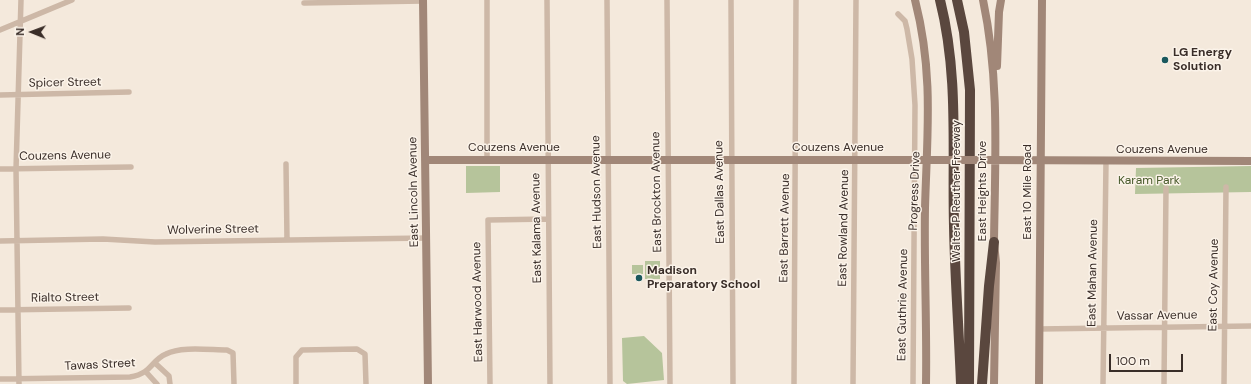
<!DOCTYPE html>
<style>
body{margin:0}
#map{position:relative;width:1251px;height:384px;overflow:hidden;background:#f4e9dc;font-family:"DM Sans",sans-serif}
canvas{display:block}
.north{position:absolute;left:12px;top:12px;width:40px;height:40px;-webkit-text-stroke:3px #fbf3e9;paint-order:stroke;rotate:271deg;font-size:11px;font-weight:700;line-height:16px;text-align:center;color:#392d28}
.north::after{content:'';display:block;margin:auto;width:14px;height:18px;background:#392d28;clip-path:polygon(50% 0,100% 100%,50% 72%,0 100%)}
.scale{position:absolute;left:1109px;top:354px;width:74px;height:18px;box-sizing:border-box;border:2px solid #392d28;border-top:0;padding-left:5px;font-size:12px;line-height:14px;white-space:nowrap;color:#392d28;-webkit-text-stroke:3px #fbf3e9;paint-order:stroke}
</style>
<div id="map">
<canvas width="1251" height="384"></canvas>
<div class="north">N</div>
<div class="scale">100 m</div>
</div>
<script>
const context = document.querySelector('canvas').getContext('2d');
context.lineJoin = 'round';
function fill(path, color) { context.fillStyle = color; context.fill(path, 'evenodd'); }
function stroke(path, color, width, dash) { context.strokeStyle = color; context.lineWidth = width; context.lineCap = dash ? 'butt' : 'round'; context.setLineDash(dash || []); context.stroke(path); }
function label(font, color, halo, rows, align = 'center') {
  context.font = font + ' "DM Sans",sans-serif'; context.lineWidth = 3; context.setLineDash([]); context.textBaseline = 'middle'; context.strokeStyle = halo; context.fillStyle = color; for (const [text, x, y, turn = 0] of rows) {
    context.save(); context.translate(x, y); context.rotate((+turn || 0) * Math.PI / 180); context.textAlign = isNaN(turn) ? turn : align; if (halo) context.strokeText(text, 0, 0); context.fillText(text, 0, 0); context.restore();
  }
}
fill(new Path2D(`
 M466 166H500V192L466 193Z
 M1251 166V192L1135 194 1136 168Z
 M645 261H660V279H645Z
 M632 265H643V274H632Z
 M644 336 662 353 664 380 627 384 623 381 622 338Z`), '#b6c49b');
stroke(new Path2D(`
 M487 0V160
 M547 0 550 384
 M607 0 610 384
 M667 0 670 384
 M731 0 733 384
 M304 3 423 1
 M898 14 905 21 907 29 912 59 915 105 913 384
 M0 30 72 0
 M0 95 129 92
 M286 164 287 240
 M0 169 131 167
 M0 241 103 239 155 242 426 238
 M0 310 129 308
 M1039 329 1251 326
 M155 363 169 376 170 384
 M146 372 157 384
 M0 379 130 377C153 373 150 361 166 354 181 346 210 350 227 350L233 353 234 384
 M19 384 16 169 21 0
 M296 384V357L302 350 357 349 365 354 366 384
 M490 384 488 220 548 219
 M794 384 796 0
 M853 384 856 0
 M1103 384 1106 162
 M1164 384 1166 188
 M1224 384 1226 187`), '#cdb8a7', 5.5);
stroke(new Path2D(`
 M423 0 428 384
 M915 0C934 74 927 134 925 208 924 267 927 325 926 384
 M983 0C1000 80 995 160 994 242L996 263 994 384
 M997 66 999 12 1001 0
 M425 160H937
 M981 160 1251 161
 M1039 384 1042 0`), '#a18778', 8);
stroke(new Path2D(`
 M940 0C959 75 952 150 954 226 955 279 959 332 961 384
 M957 0 964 32 970 90 969 384
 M982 384 989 286 994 242`), '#5a473e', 10);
stroke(new Path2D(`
 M937 160H981`), '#a18778', 8);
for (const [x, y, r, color] of [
 [1165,60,4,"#1a585d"],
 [639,278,4,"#1a585d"]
]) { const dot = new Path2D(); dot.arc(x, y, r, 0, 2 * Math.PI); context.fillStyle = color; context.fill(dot); stroke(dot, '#fbf3e9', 1.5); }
label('bold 12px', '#392d28', '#fbf3e9', [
 ["LG Energy",1173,53],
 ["Solution",1173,67],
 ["Madison",647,271],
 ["Preparatory School",647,285]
], 'left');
label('12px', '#392d28', '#fbf3e9', [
 ["Spicer Street",65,83,-1],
 ["Couzens Avenue",514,148],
 ["Couzens Avenue",838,148],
 ["Couzens Avenue",1162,150],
 ["Couzens Avenue",65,156,-1],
 ["Progress Drive",915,191,-88],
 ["Walter P Reuther Freeway",957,191,-90],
 ["East Heights Drive",983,191,-90],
 ["East Lincoln Avenue",414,192,-91],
 ["East Hudson Avenue",597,192,-91],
 ["East Brockton Avenue",657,192,-91],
 ["East Dallas Avenue",720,192,-91],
 ["East 10 Mile Road",1028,192,-90],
 ["East Kalama Avenue",537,228,-91],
 ["East Barrett Avenue",785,228,-89],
 ["East Rowland Avenue",844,228,-89],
 ["Wolverine Street",213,230,-1],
 ["East Mahan Avenue",1093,273,-89],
 ["East Coy Avenue",1214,285,-89],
 ["Rialto Street",65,298,-1],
 ["East Harwood Avenue",478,302,-91],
 ["East Guthrie Avenue",903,305,-89],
 ["Vassar Avenue",1157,316,-1],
 ["Tawas Street",100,365,-3]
]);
label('12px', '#47592a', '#fbf3e9', [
 ["Karam Park",1149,181]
]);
</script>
